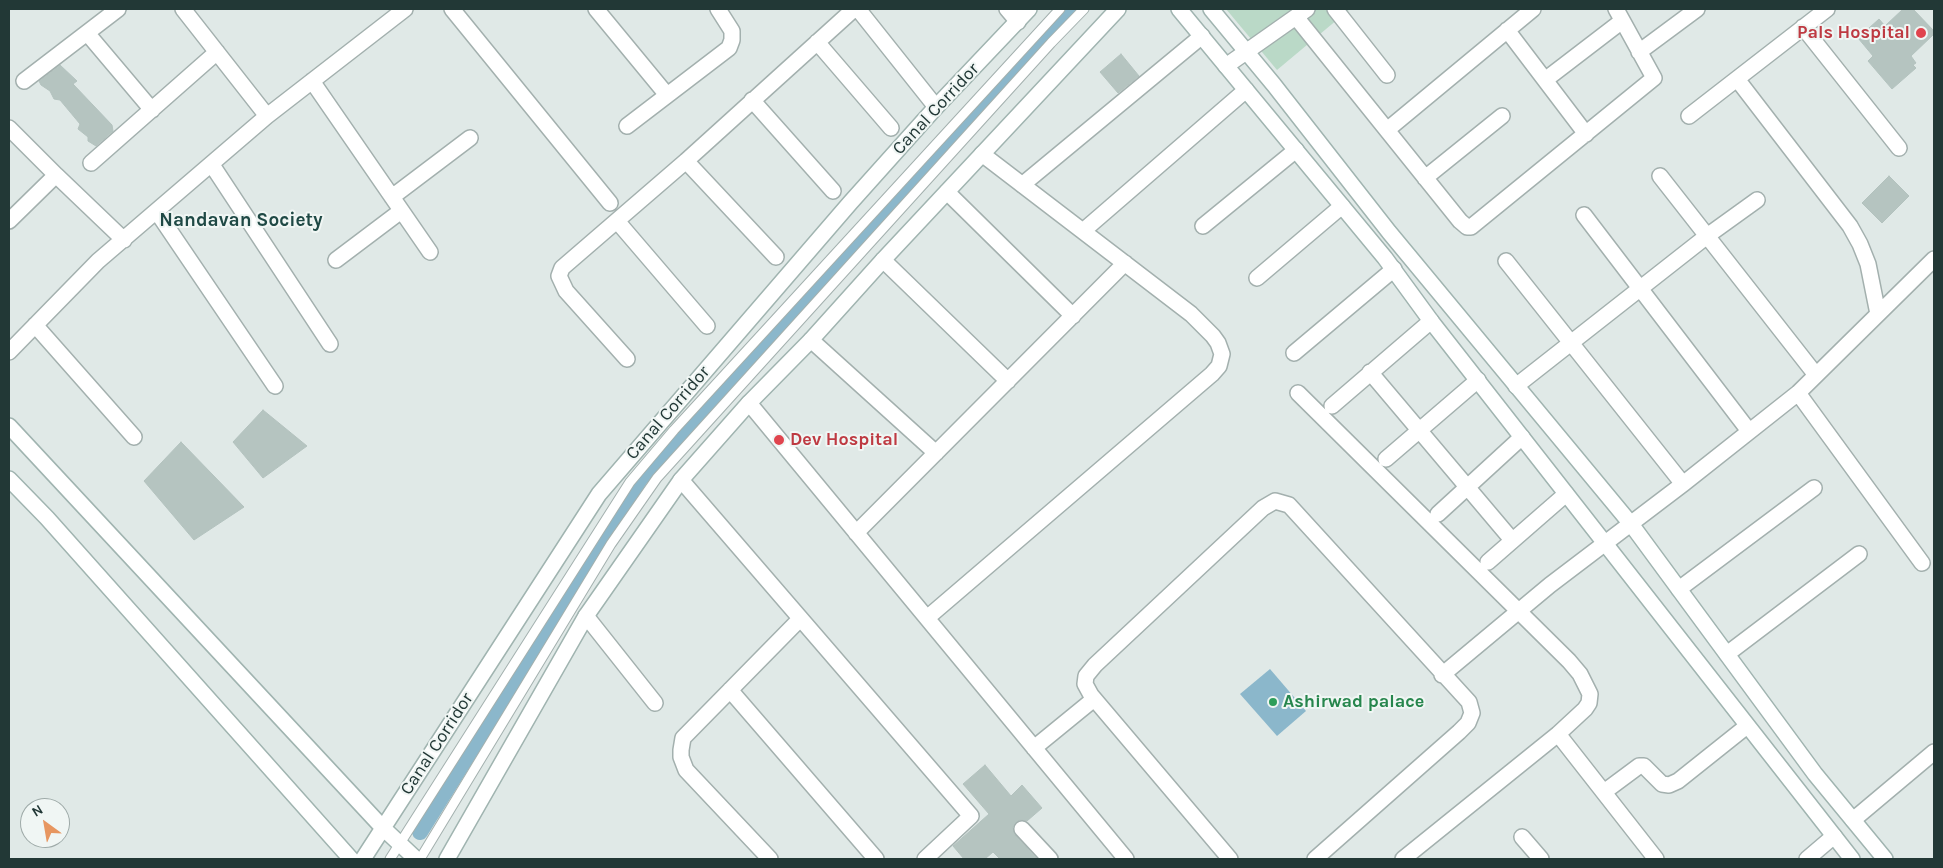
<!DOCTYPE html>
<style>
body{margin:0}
#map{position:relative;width:1943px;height:868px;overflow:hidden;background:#e0e9e7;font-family:Karla,sans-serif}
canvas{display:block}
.frame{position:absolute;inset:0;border:10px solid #223836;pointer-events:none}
.north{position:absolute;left:20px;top:798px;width:50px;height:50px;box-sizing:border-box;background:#f0f6f4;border:1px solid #9eaaa8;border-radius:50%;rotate:328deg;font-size:14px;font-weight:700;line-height:20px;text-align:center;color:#223836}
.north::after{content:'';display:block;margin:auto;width:18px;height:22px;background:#e79660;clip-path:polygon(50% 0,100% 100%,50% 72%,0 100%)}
</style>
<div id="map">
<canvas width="1943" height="868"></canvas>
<div class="frame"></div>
<div class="north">N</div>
</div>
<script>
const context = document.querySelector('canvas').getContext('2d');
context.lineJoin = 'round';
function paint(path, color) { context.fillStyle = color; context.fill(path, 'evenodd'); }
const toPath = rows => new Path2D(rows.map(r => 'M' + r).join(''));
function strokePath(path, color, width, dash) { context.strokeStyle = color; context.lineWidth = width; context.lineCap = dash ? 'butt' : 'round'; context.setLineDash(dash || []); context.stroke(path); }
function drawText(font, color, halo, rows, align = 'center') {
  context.font = font + ' Karla,sans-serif'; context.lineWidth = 4; context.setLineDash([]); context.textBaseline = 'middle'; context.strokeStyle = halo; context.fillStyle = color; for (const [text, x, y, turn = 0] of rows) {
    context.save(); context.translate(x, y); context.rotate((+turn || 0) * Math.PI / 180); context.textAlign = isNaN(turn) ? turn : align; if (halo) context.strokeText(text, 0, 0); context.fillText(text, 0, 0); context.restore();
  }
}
paint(toPath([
 [1226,9,1350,9,1277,70]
]), '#bad9c7');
paint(toPath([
 [1270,669,1306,711,1277,736,1240,694]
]), '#8bb7cb');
strokePath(toPath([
 [420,832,640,479,1075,9]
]), '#8bb7cb', 16);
const building = toPath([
 [1903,9,1913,9,1934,31,1934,34,1911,56,1916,63,1913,65,1916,68,1892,89,1868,61,1873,56,1858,38,1879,19,1885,26,1903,9],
 [1121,54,1139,76,1118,93,1100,72,1121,54],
 [60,65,77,81,73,84,112,125,113,131,96,146,88,141,88,137,78,129,80,124,60,100,54,99,50,91,41,85,39,81,60,65],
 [1889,176,1909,196,1882,223,1862,203,1889,176],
 [263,410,307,446,263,478,233,442,263,410],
 [181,442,244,507,194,540,144,481,181,442],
 [985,765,1011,796,1022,785,1042,808,1027,821,1019,820,1013,827,1015,835,1037,859,1000,859,993,852,985,859,964,859,953,846,989,814,963,784,985,765]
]);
paint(building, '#b5c4c0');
strokePath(building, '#b3c2be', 1);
const lane = toPath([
 [390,859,630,482,674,430,1060,9],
 [420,859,611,544,657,478,1051,43,1084,9]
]);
const street = toPath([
 [183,9,267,116],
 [452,9,610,203],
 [596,9,667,95],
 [858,9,936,107],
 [1007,9,1018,22],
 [1335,9,1387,75],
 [1296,17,1460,221,1467,227,1471,227,1654,78,1616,9],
 [1803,27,1899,148],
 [1507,30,1586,134],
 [87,33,152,110],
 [817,42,891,128],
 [1639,52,1697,9],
 [1226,66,1307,9],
 [1737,79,1850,226,1860,244,1868,264,1878,314],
 [1545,80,1622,21],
 [24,81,118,9],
 [312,81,430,252],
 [752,100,833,191],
 [1689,116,1827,9],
 [627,126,729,48,732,40,732,31,718,9],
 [9,128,56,175,9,221],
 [1387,130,1533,9],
 [686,161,776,257],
 [91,163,217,52],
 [212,165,330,344],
 [56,175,124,240],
 [1660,176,1816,375],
 [1425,178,1502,116],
 [1022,185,1202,36],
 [947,192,1073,316],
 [392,197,470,138],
 [157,212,275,386],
 [1584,215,1749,431],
 [617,221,707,326],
 [1203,226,1296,150],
 [1083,231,1246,90],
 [336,260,401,211],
 [883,260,1008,381],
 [1506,261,1683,484],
 [1257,278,1342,206],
 [35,325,134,437],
 [811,340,936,453],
 [9,352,98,261,267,116,405,9],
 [1294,353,1394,269],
 [627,359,566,291,559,276,562,268,686,161,854,9],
 [1370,372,1512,540],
 [1516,386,1707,236,1757,200],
 [1298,393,1569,661,1580,674,1590,694,1589,703,1585,709,1558,734,1403,859],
 [1798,393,1922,563],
 [749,403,1126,859],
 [1332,406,1431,321],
 [1386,459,1478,380],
 [681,480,971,816,925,859],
 [1438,514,1522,437],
 [856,533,1125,263],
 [1488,562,1566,494],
 [1679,589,1814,488],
 [586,616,655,703],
 [927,618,1212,374,1219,366,1222,354,1218,343,1213,336,1191,314,982,154],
 [1727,654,1859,554],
 [1442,675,1550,585,1683,484,1798,393,1934,259],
 [730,690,876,859],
 [1558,734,1656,859],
 [1034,748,1094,699],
 [1604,792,1639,766,1644,766,1662,784,1669,785,1678,781,1747,726],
 [1853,820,1934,752],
 [1022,829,1050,859],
 [1522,837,1541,859],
 [770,859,686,770,681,757,681,750,683,738,800,619],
 [1230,859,1091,695,1085,684,1086,676,1095,665,1263,508,1275,501,1289,505,1469,702,1472,713,1468,723,1459,732,1315,859],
 [1807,859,1834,836]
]);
const secondary = toPath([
 [1179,9,1385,258,1431,321,1852,859],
 [1211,9,1274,85,1389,232,1631,524,1815,774,1885,859],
 [9,426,383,828,416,859],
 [9,479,47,518,351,859],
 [363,859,599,494,850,203,936,107,1029,9],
 [447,859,586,616,681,480,749,403,811,340,883,260,1118,9]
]);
strokePath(lane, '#a3b0ae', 11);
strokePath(street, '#a3b0ae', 18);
strokePath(secondary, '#a0b4b0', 18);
strokePath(lane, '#fff', 9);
strokePath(street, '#fff', 15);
strokePath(secondary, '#fff', 15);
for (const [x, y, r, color] of [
 [1921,33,6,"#e0444e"],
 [779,440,6,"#e0444e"],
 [1273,702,5,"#2e9e5b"]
]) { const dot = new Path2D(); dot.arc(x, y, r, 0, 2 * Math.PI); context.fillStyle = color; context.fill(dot); strokePath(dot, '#f0f6f4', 2); }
drawText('bold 18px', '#be3a42', '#f0f6f4', [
 ["Pals Hospital",1910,33],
 ["Dev Hospital",790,440,"left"]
], 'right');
drawText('18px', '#223836', '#f0f6f4', [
 ["Canal Corridor",936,109,-47],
 ["Canal Corridor",668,413,-49],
 ["Canal Corridor",437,744,-57]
]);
drawText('bold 18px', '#27864d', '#f0f6f4', [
 ["Ashirwad palace",1283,702]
], 'left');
drawText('bold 19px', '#1f4945', '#f0f6f4', [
 ["Nandavan Society",241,221]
]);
</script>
